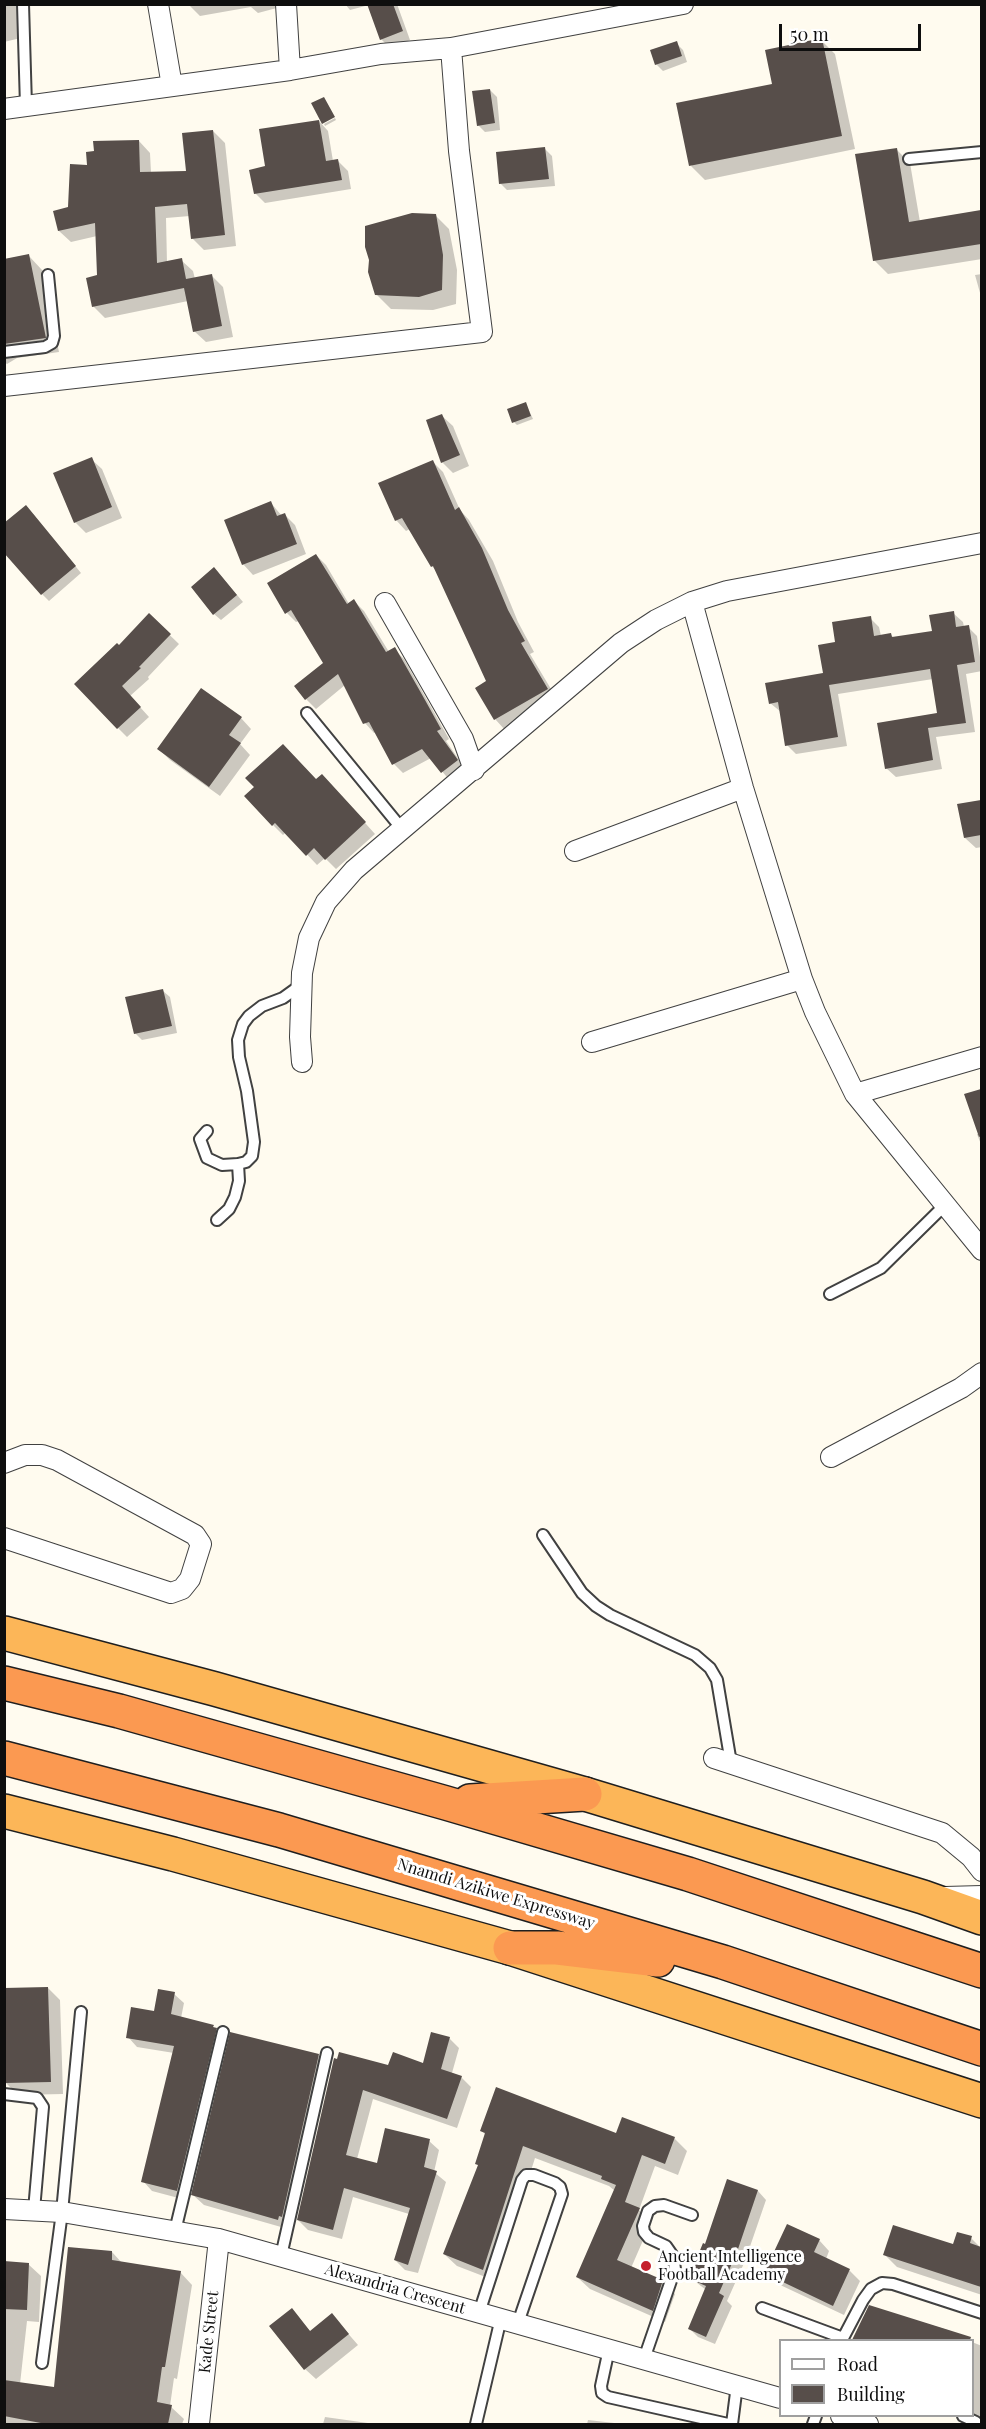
<!DOCTYPE html>
<style>
body{margin:0}
#map{position:relative;width:986px;height:2429px;overflow:hidden;background:#fffbef;font-family:"Playfair Display",serif}
canvas{display:block}
.frame{position:absolute;inset:0;border:6px solid #0e0e0e;pointer-events:none}
.legend{position:absolute;left:779px;top:2339px;width:195px;height:78px;box-sizing:border-box;background:#fff;border:2px solid #9f9f9f;margin:0;padding:8px 10px;list-style:none;font-size:18px;color:#0e0e0e}
.legend li{display:flex;align-items:center;gap:12px;height:30px}
.legend b{width:30px;border:2px solid #9f9f9f}
.scale{position:absolute;left:779px;top:24px;width:142px;height:27px;box-sizing:border-box;border:3px solid #0e0e0e;border-top:0;padding-left:8px;font-size:18px;line-height:21px;white-space:nowrap;color:#0e0e0e;-webkit-text-stroke:4px #fff;paint-order:stroke}
</style>
<div id="map">
<canvas width="986" height="2429"></canvas>
<div class="frame"></div>
<ul class="legend">
<li><b style="height:8px;background:#fff"></b>Road</li>
<li><b style="height:16px;background:#574e4a"></b>Building</li>
</ul>
<div class="scale">50 m</div>
</div>
<script>
const context = document.querySelector('canvas').getContext('2d');
context.lineJoin = 'round';
function paint(path, color) { context.fillStyle = color; context.fill(path, 'evenodd'); }
const toPath = rows => new Path2D(rows.map(r => 'M' + r).join(''));
function strokePath(path, color, width, dash) { context.strokeStyle = color; context.lineWidth = width; context.lineCap = dash ? 'butt' : 'round'; context.setLineDash(dash || []); context.stroke(path); }
function drawText(font, color, halo, rows, align = 'center') {
  context.font = font + ' "Playfair Display",serif'; context.lineWidth = 6; context.setLineDash([]); context.textBaseline = 'middle'; context.strokeStyle = halo; context.fillStyle = color; for (const [text, x, y, turn = 0] of rows) {
    context.save(); context.translate(x, y); context.rotate((+turn || 0) * Math.PI / 180); context.textAlign = isNaN(turn) ? turn : align; if (halo) context.strokeText(text, 0, 0); context.fillText(text, 0, 0); context.restore();
  }
}
paint(toPath([
 [4,4,17,4,25,37,4,42],
 [188,4,288,4,288,5,258,13,251,7,200,16],
 [345,4,397,4,410,40,390,48,381,39,369,5,350,10],
 [821,40,835,54,855,149,705,180,691,166],
 [676,43,683,50,687,62,663,71,656,64],
 [490,90,497,97,500,130,485,132,478,125],
 [335,118,336,120,325,126,324,124],
 [319,121,328,131,333,161,338,161,348,171,351,189,265,203,255,193,267,168],
 [213,131,225,143,236,246,204,250,192,238,190,216,166,218,167,263,181,260,193,271,195,279,212,276,223,287,233,337,206,342,194,331,188,301,105,318,93,306,98,277,97,236,71,242,59,231,88,167,139,141,150,153,151,173,188,173],
 [545,149,552,156,555,186,507,190,500,183],
 [896,149,910,163,920,222,982,212,982,259,888,274,874,260],
 [435,215,449,229,457,270,456,304,433,310,391,309,377,295,370,260],
 [29,256,42,270,59,352,17,358,7,364,4,362,4,260],
 [982,274,982,300,975,275],
 [526,404,533,419,517,425,514,422],
 [442,416,453,426,469,466,453,473,442,462],
 [91,459,102,469,122,518,86,533,75,522,55,473],
 [433,462,443,472,460,510,469,520,493,561,518,622,534,652,530,654,557,699,505,730,495,719,488,682,438,573,432,566,410,529,406,531,396,520],
 [271,503,282,516,284,514,295,525,306,554,253,575,243,564],
 [33,514,81,573,49,601,42,594],
 [316,555,326,565,349,604,354,601,364,611,389,652,394,649,404,659,449,739,446,741,466,770,451,782,431,758,403,773,394,764,376,732,374,733,365,723,345,685,316,709,306,699,325,663,299,621,296,622,287,613],
 [221,576,243,602,221,620,214,614],
 [953,613,963,622,964,627,968,627,977,636,982,671,966,674,975,732,936,737,942,769,896,777,886,768,939,714,933,679,838,694,847,746,796,754,787,745,781,712,770,703,824,674,837,643,870,618,879,627,881,636,891,635,894,638,934,632],
 [150,616,179,644,148,677,149,679,130,696,149,717,127,737,118,728,119,648],
 [241,718,251,729,240,744,250,755,220,796,170,760,159,749],
 [316,781,332,786,375,834,336,869,325,858,317,865,286,832,283,835,273,825],
 [982,801,982,847,976,848,965,838,959,805],
 [163,991,170,997,177,1033,142,1040,135,1033],
 [982,1090,982,1147,977,1134,979,1134,966,1095],
 [48,1988,60,2000,63,2094,18,2095,6,2083,4,1989],
 [174,1994,184,2003,181,2018,213,2027,226,2039,186,2200,152,2191,143,2181,174,2053,137,2047,128,2037],
 [449,2038,459,2048,452,2073,461,2077,471,2087,457,2128,373,2099,357,2159,378,2164,429,2141,439,2150,434,2172,446,2182,418,2273,405,2270,395,2260,409,2214,353,2197,342,2239,308,2230,298,2220,335,2060,389,2067,424,2064],
 [318,2055,329,2066,288,2229,204,2205,193,2195],
 [481,2130,674,2138,687,2151,678,2175,655,2166,639,2210,651,2222,631,2268,662,2281,675,2294,665,2322,590,2289,577,2277,615,2191,609,2186,535,2158,496,2281,457,2266,444,2254,479,2166,486,2135],
 [728,2181,758,2191,766,2200,745,2261,727,2301,732,2306,715,2344,698,2337,689,2328,706,2290,691,2278,705,2246],
 [971,2238,981,2248,982,2295,897,2267,885,2255,954,2246],
 [819,2240,829,2251,826,2259,850,2271,860,2281,844,2315,776,2283,766,2273],
 [112,2252,122,2263,180,2272,192,2285,177,2379,174,2378,170,2406,184,2419,182,2424,4,2424,4,2263,28,2264,41,2276,39,2322,27,2321,20,2384,55,2389],
 [870,2307,948,2330,970,2340,854,2340],
 [291,2310,311,2332,332,2315,358,2345,316,2379,305,2369],
 [972,2342,982,2346,982,2419,972,2415],
 [325,2417,375,2424,323,2424],
 [588,2420,623,2424,587,2424]
]), '#0003');
paint(toPath([
 [367,4,393,4,403,31,380,40],
 [822,38,842,136,689,166,676,103,772,84,765,50],
 [677,41,682,56,655,65,650,50],
 [490,89,495,123,477,126,472,91],
 [324,97,335,117,322,124,311,103],
 [319,120,326,161,338,159,342,180,254,194,249,170,265,166,259,129],
 [213,130,225,235,191,239,187,204,155,207,157,263,182,258,186,279,212,274,222,326,193,332,184,288,92,307,86,278,97,275,95,223,58,231,53,211,68,207,70,164,87,165,86,152,94,151,93,141,139,140,140,172,186,171,182,133],
 [545,147,549,179,499,184,496,152],
 [897,148,909,222,981,210,981,244,873,261,855,154],
 [412,213,436,214,443,255,442,290,419,297,375,295,368,272,369,260,365,247,365,226],
 [29,254,46,338,4,344,4,259],
 [526,402,531,416,512,423,507,409],
 [442,414,460,455,441,463,426,420],
 [92,457,112,507,74,523,53,473],
 [433,460,455,510,459,507,482,548,508,610,525,641,521,643,548,689,494,720,475,688,486,681,433,566,431,567,402,518,395,521,378,483],
 [271,501,277,516,285,513,297,544,242,565,224,520],
 [26,505,76,566,41,595,4,553,4,523],
 [316,554,347,604,354,599,386,652,395,647,425,700,441,729,437,731,458,760,441,773,422,749,392,765,369,722,363,724,338,674,305,700,294,686,323,663,291,610,285,614,267,583],
 [214,567,237,595,213,615,191,587],
 [954,611,956,627,969,625,975,662,957,665,966,723,928,728,933,760,885,769,877,723,937,713,930,669,829,685,838,737,785,746,778,702,769,704,765,683,823,673,818,645,835,642,832,622,871,616,874,636,891,633,892,637,932,631,929,615],
 [149,613,171,634,139,667,141,668,122,686,141,707,117,729,74,684,117,643,119,645],
 [201,688,242,717,229,735,241,743,209,787,157,749],
 [283,744,316,779,322,774,366,822,325,860,314,848,306,856,275,823,272,826,244,796,254,787,245,778],
 [981,800,981,835,964,838,957,804],
 [163,989,172,1026,134,1034,125,997],
 [981,1089,981,1136,979,1137,964,1094],
 [48,1987,51,2082,5,2083,4,1988],
 [158,1989,175,1992,171,2014,214,2025,213,2027,217,2028,177,2191,141,2182,174,2046,126,2038,131,2007,154,2011],
 [230,2032,319,2054,282,2217,279,2216,278,2220,191,2195],
 [431,2032,450,2037,441,2069,462,2076,447,2119,363,2090,346,2155,377,2163,385,2128,430,2139,424,2167,437,2171,408,2265,394,2260,410,2208,344,2188,333,2230,297,2220,334,2058,337,2059,339,2052,388,2065,393,2052,423,2063],
 [496,2087,616,2133,622,2117,675,2137,665,2164,642,2155,625,2202,640,2208,617,2260,663,2280,653,2311,576,2277,616,2185,601,2179,602,2176,523,2146,483,2270,443,2254,478,2165,475,2164,485,2133,480,2131],
 [727,2179,758,2190,737,2252,719,2293,724,2296,706,2337,688,2329,706,2286,690,2279,696,2260,703,2243,705,2244],
 [787,2224,820,2239,814,2252,850,2269,833,2306,764,2273],
 [893,2225,953,2244,957,2232,972,2236,970,2243,981,2247,981,2287,883,2255],
 [68,2247,112,2251,112,2260,181,2271,165,2367,162,2367,157,2402,172,2405,168,2424,46,2424,4,2416,4,2380,54,2387],
 [4,2261,29,2263,27,2310,4,2309],
 [869,2305,971,2337,970,2340,852,2340],
 [292,2308,310,2331,332,2313,349,2334,304,2370,269,2326]
]), '#574e4a');
const service = toPath([
 [23,4,26,106],
 [909,159,982,152],
 [4,352,45,347,52,343,54,336,48,275],
 [307,713,402,829],
 [207,1131,200,1139,207,1158,222,1165,238,1164,246,1162,252,1156,254,1142,247,1091,239,1057,238,1040,243,1024,249,1016,262,1006,283,998,301,985],
 [217,1220,229,1209,235,1197,239,1181,238,1164],
 [830,1294,881,1268,945,1205],
 [543,1535,582,1593,596,1606,610,1615,695,1655,710,1668,717,1680,731,1763],
 [4,2094,37,2098,43,2107,34,2210],
 [175,2231,223,2032],
 [281,2256,327,2053],
 [762,2308,843,2338],
 [479,2313,522,2180,526,2175,534,2175,555,2183,560,2187,562,2194,518,2323],
 [842,2340,863,2300,871,2289,882,2283,893,2284,982,2313],
 [609,2349,601,2386,602,2393,608,2397,728,2424],
 [644,2359,675,2269,673,2256,666,2246,649,2238,644,2232,643,2226,648,2211,655,2206,664,2205,692,2215],
 [42,2363,62,2212,81,2012],
 [963,2416,976,2422],
 [476,2424,501,2318],
 [732,2424,737,2385],
 [813,2424,816,2416]
]);
const minor = toPath([
 [158,4,172,86],
 [451,48,683,4],
 [4,109,290,70,286,4],
 [4,386,482,332,459,151,451,48,381,54,290,70],
 [692,602,743,788,802,979,815,1012,855,1094,982,1250],
 [385,603,463,739,474,770],
 [575,851,743,788],
 [592,1042,802,979],
 [302,1062,300,1037,302,973,309,938,326,902,354,870,621,643,656,620,692,602,727,591,982,543],
 [855,1094,982,1057],
 [831,1457,961,1388,982,1373],
 [4,1463,25,1455,42,1455,57,1460,195,1535,201,1544,190,1579,182,1589,171,1593,4,1538],
 [714,1758,942,1833,971,1857,982,1871],
 [945,1897,982,1896],
 [4,2209,62,2212,219,2239,780,2398],
 [841,2416,868,2424],
 [199,2424,219,2239]
]);
const trunk = toPath([
 [4,1633,215,1689,585,1794,923,1897,982,1918],
 [4,1811,173,1854,510,1948,982,2101]
]);
const motorway = toPath([
 [4,1683,119,1711,446,1803,688,1874,982,1971],
 [4,1758,279,1830,723,1962,982,2049],
 [470,1801,585,1794],
 [510,1948,557,1948,658,1960]
]);
strokePath(service, '#414141', 14);
strokePath(minor, '#414141', 22);
strokePath(trunk, '#1f1f1f', 36);
strokePath(motorway, '#1f1f1f', 36);
strokePath(service, '#fff', 10);
strokePath(minor, '#fff', 20);
strokePath(trunk, '#fcb658', 33);
strokePath(motorway, '#fb9951', 33);
for (const [x, y, r, color] of [
 [646,2266,6,"#c51f2c"]
]) { const dot = new Path2D(); dot.arc(x, y, r, 0, 2 * Math.PI); context.fillStyle = color; context.fill(dot); strokePath(dot, '#fff', 2); }
drawText('16px', '#0e0e0e', '#fff', [
 ["Nnamdi Azikiwe Expressway",496,1894,17],
 ["Alexandria Crescent",395,2289,16],
 ["Kade Street",209,2332,-84]
]);
drawText('16px', '#0e0e0e', '#fff', [
 ["Ancient Intelligence",658,2257],
 ["Football Academy",658,2275]
], 'left');
</script>
